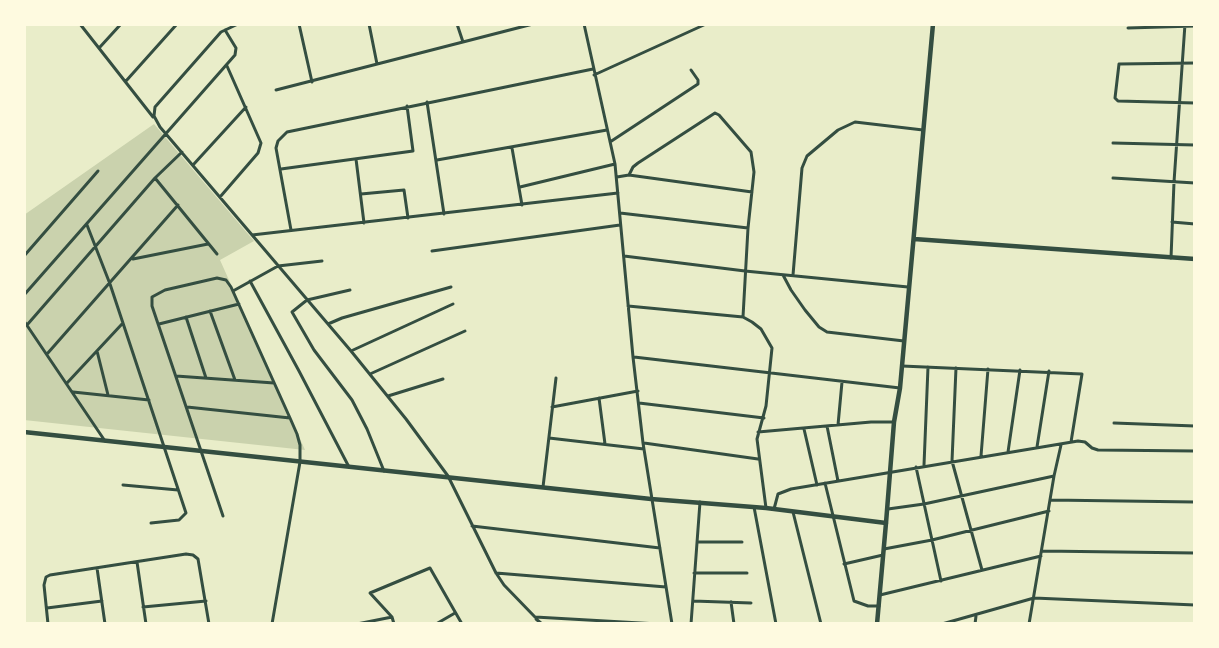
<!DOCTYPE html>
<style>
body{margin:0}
#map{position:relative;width:1219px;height:648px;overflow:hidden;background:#e9edc9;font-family:"Titillium Web",sans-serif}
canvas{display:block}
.frame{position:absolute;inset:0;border:26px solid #fefae0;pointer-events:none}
</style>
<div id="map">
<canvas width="1219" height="648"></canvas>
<div class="frame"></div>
</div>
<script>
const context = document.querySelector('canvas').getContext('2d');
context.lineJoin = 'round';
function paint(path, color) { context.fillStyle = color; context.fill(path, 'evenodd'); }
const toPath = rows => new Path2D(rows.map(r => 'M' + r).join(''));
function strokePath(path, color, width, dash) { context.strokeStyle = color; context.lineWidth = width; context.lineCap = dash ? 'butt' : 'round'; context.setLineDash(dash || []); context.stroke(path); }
paint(toPath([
 [154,124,254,241,220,260,305,450,24,420,24,215]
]), '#cad2ad');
strokePath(toPath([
 [80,24,153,117],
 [238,24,221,32,155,107,154,116,160,127,351,351,406,419,448,476,496,573,504,585,535,617,658,624],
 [299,24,312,82],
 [369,24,377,64],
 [457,24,463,42],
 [584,24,615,164,633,357,643,443,672,624],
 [1128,28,1195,26],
 [100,47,121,24],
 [1195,63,1119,64,1115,98,1118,101,1195,103],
 [594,75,706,24],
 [126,81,177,24],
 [276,90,533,24],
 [427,102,444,214],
 [610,142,698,84,698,80,691,70],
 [1113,143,1195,145],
 [512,148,522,205],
 [356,159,364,223],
 [437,160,607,130],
 [193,165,246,107],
 [281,169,413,151,407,106],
 [629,175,633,167,638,163,715,113,719,115,751,152,754,172,748,228,743,317,752,322,761,329,772,348,766,406,757,439,766,508],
 [617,177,629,175,752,192],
 [155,178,217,254],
 [1113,178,1195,183],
 [520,187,615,164],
 [361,194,404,190,408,218],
 [220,197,258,153,261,143,227,66],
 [620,213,748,228],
 [1172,222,1195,224],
 [87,225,110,284,186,513,179,520,151,523],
 [291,230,276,148,278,141,287,132,593,69],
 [252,235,618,193],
 [432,251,620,225],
 [24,256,98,171],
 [624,256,745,271,908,287],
 [1171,258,1174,182,1185,24],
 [133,259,208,244],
 [783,275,791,290,805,310,819,327,827,332,904,341],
 [793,275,802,168,807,156,838,130,855,122,923,130],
 [250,281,299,371,349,467],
 [350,290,307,300,292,312,314,350,352,400,367,429,384,471],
 [233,291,278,266,322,261],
 [24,295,235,55,236,48,225,30],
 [628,306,743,317],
 [210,311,235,380],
 [186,317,206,378],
 [24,321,105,441],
 [159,324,239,304],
 [328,324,342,318,451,287],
 [27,325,155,178,182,152],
 [97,351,108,395],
 [351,351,453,304],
 [47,354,178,205],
 [634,357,900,388],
 [902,366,1082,374,1071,442],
 [956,368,952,461,982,570],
 [370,374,465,331],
 [176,376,274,383],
 [67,383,122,324],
 [73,392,149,400],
 [388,396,443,379],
 [599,398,605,444],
 [639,403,764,418],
 [187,407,290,418,297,434,300,445,300,462,272,624],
 [552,407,638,391],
 [1114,423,1195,426],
 [838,425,842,382],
 [827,426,838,481],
 [804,429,817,485],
 [758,432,871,422,894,422],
 [549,438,644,449],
 [644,443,758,459],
 [1037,447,1049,371],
 [1008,452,1020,370],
 [981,456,988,369],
 [924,465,928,367],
 [916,467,941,581],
 [825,483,854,601,868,606,879,606],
 [123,485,178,490],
 [543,487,556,378],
 [1050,500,1195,502],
 [754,507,776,624],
 [774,509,778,494,791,489,1078,441,1085,442,1092,448,1098,450,1195,451],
 [888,509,924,504,1054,476],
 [793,512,821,624],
 [223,516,152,306,152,297,165,290,217,278,226,280,231,287,290,418],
 [472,526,660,548],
 [699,542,742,542],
 [884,549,932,540,1049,511],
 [1042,551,1195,553],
 [137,562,146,624],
 [844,564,883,555],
 [97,568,105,624],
 [496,573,666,587],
 [694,573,747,573],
 [880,595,1041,556],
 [693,601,751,603],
 [731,602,734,624],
 [143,607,206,601],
 [47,608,102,601],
 [536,619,542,624],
 [48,624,44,585,46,577,50,575,186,554,193,555,198,559,209,624],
 [357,624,392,617],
 [394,624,392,617,370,593,430,568,462,624],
 [436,624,455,613],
 [691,624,700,502],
 [942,624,1034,598,1195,605],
 [975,624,976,616],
 [1029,624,1054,476,1061,445]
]), '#344e41', 3);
strokePath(toPath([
 [914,239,1195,259],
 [886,523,894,422,900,388,933,24]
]), '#344e41', 4.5);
strokePath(toPath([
 [24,432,651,499,766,508,886,523,877,624]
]), '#344e41', 4.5);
</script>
